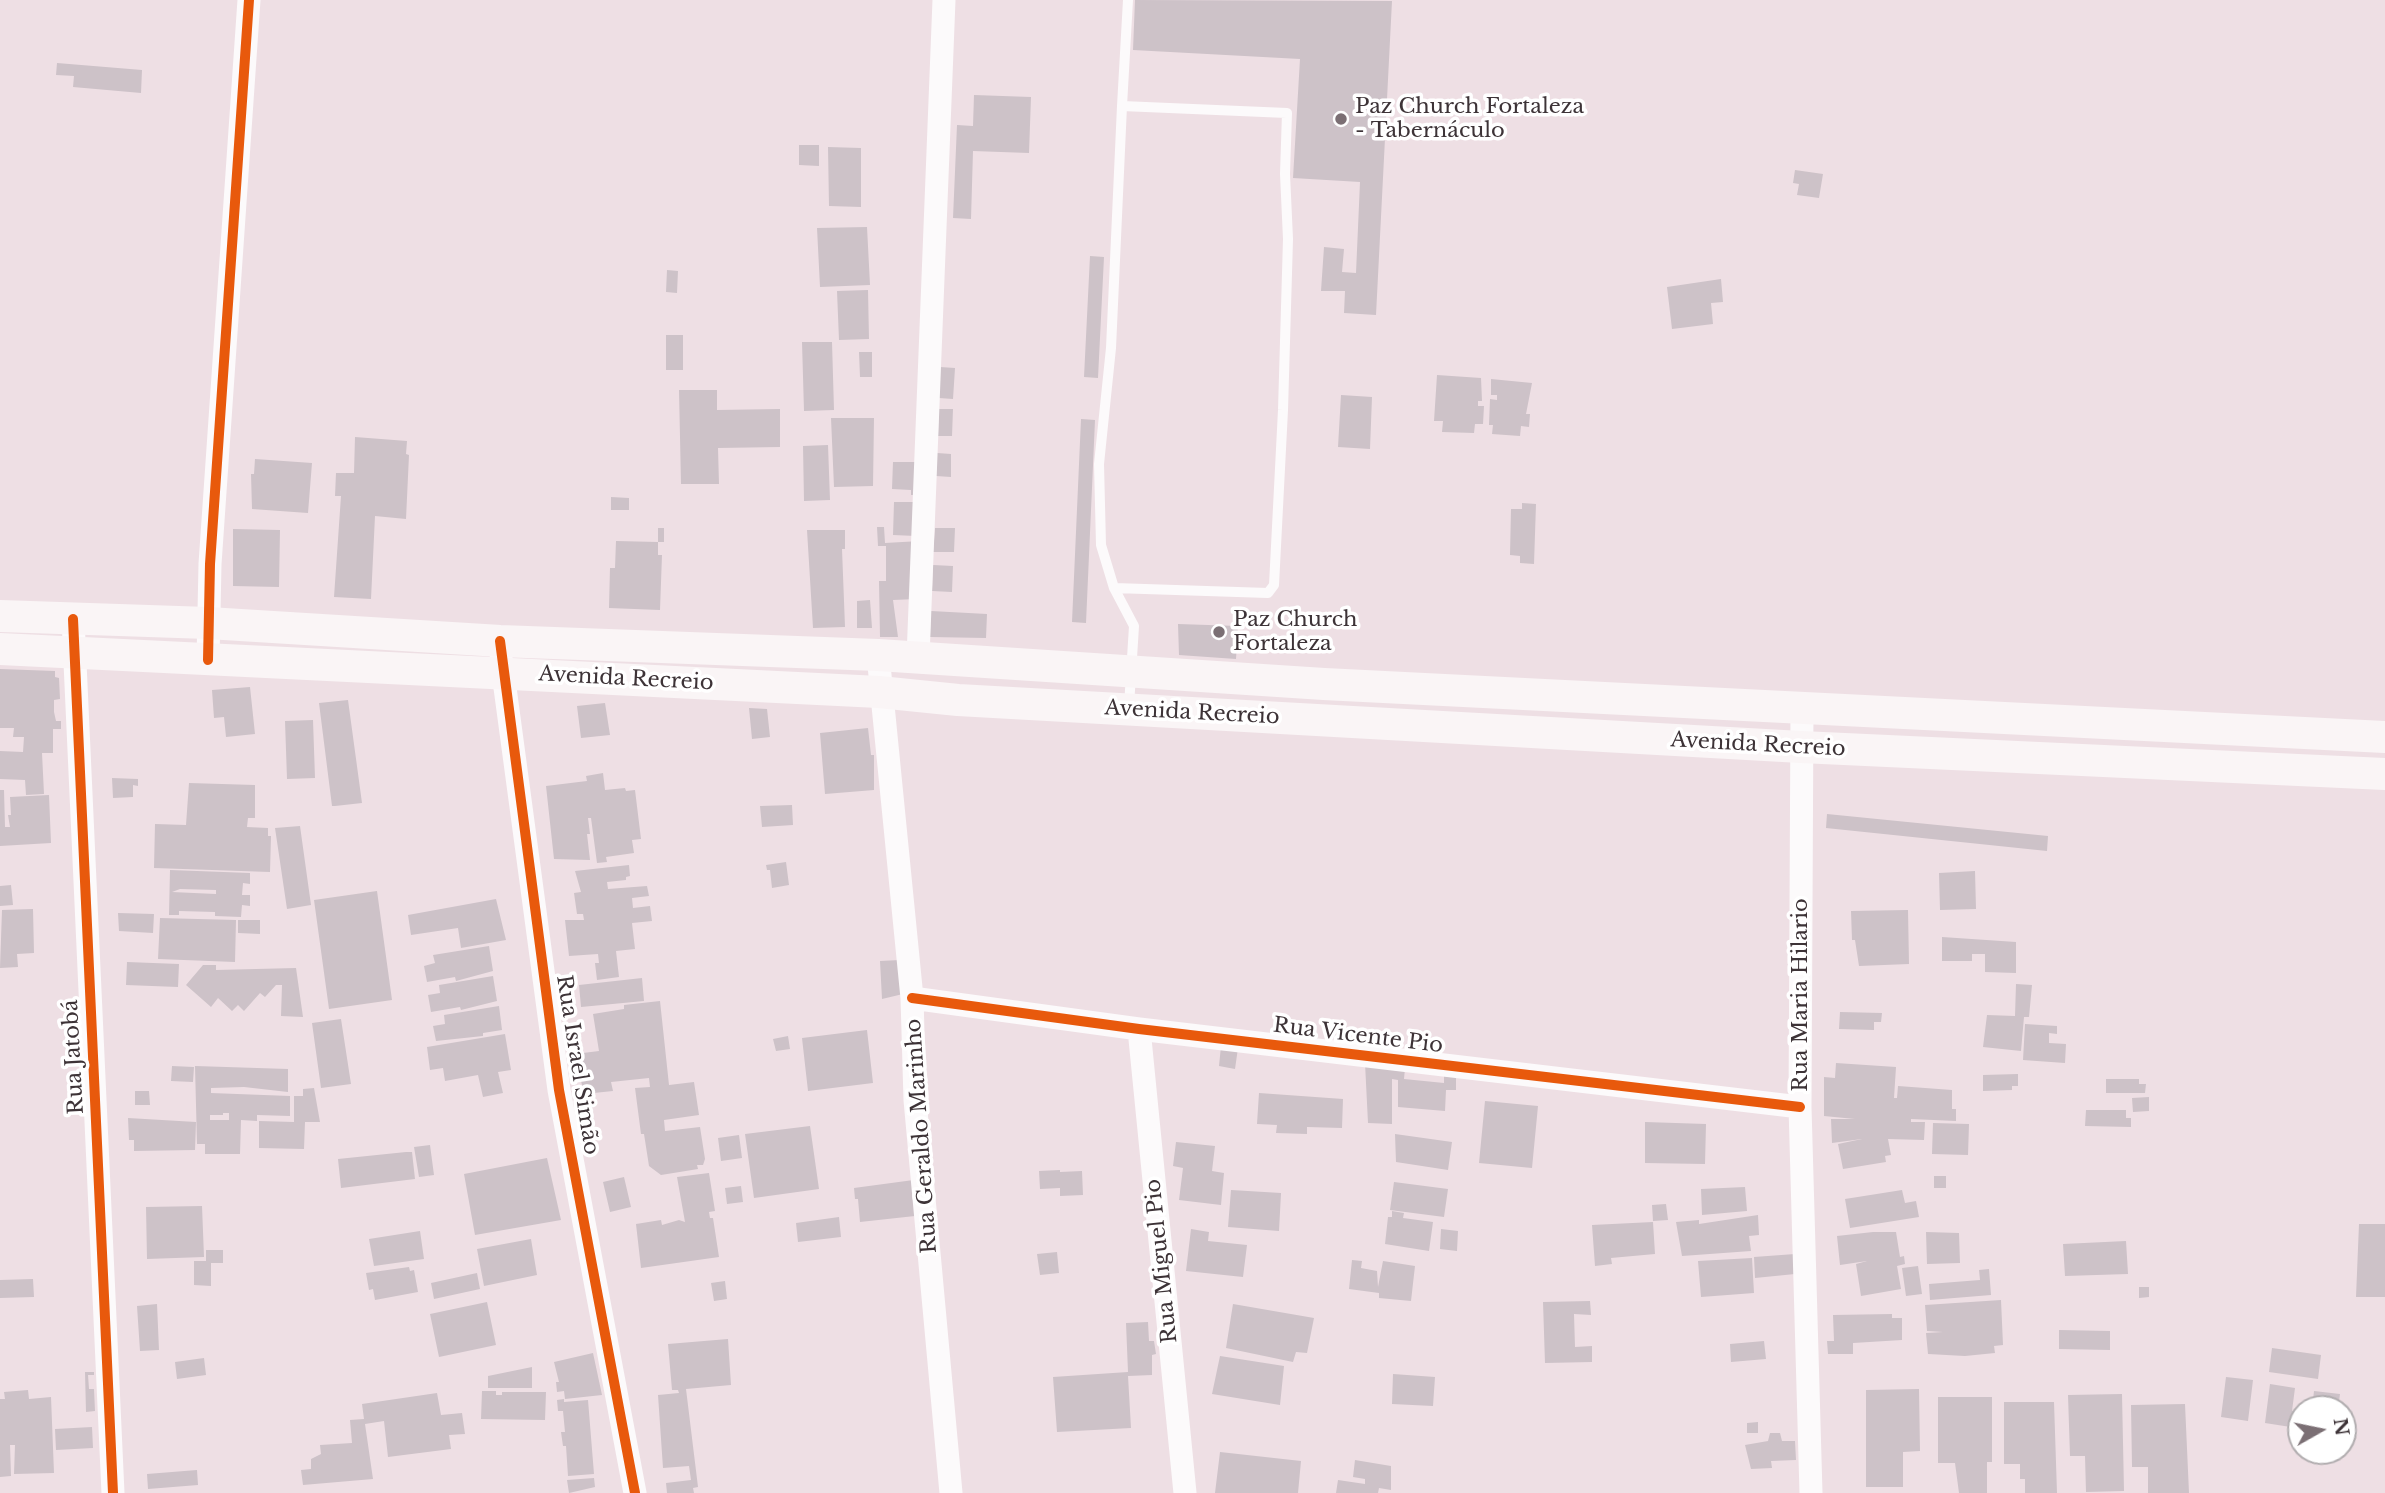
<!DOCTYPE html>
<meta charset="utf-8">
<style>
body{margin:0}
#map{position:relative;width:2385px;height:1493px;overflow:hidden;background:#eedfe4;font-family:"Libre Baskerville",serif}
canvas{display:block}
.north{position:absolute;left:2287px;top:1395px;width:70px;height:70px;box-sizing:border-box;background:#fff;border:2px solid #b1adaf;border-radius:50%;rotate:81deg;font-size:19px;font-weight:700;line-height:28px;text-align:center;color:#3d3337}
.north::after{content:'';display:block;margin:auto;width:24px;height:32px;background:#7b6f74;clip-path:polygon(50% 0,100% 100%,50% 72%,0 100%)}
</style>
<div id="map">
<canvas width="2385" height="1493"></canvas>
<div class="north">N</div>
</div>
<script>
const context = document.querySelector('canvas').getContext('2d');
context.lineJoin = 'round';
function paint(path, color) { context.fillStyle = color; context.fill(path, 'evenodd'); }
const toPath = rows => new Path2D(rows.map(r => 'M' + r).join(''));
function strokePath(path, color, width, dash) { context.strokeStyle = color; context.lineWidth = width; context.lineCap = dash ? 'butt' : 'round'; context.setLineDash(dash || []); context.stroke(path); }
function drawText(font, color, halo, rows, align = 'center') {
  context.font = font + ' "Libre Baskerville",serif'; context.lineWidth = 7; context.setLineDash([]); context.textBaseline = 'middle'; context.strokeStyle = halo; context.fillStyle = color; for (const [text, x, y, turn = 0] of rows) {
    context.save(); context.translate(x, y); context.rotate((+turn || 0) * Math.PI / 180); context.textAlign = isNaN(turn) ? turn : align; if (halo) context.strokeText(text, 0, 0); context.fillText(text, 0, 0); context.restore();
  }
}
paint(toPath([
 [1135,0,1392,1,1376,315,1344,313,1345,291,1321,291,1324,247,1344,249,1342,272,1356,273,1360,182,1293,178,1300,59,1133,50],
 [57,63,142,70,141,93,73,87,74,76,56,75],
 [974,95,1031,97,1029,153,973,151,971,219,953,218,957,125,973,126],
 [799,145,819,145,819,166,799,165],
 [828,147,861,148,861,207,829,206],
 [1795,170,1823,174,1819,198,1797,195,1799,184,1793,183],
 [867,227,870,285,820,287,817,228],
 [1090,256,1104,257,1098,378,1084,377],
 [667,270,678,271,677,293,666,292],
 [1721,279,1723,302,1711,303,1713,324,1672,329,1667,287],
 [868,290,869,339,839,340,837,291],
 [666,335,683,335,683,370,666,370],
 [802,342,832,342,834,410,804,411],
 [859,352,872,352,872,377,860,377],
 [940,367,955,368,953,399,939,398],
 [1437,375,1481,378,1482,401,1478,401,1478,406,1484,406,1483,424,1475,424,1474,433,1442,432,1443,421,1434,421],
 [1491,379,1532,383,1526,414,1530,414,1529,427,1521,426,1520,436,1492,434,1493,425,1489,425,1490,399,1497,400,1497,395,1491,395],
 [679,390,717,390,717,410,780,409,780,447,718,448,719,484,681,484],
 [1341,395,1372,397,1370,449,1338,447],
 [939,409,953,409,952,436,938,436],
 [831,418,874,418,873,486,834,487],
 [1081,419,1095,420,1086,623,1072,622],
 [355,437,407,441,406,454,409,455,406,519,375,516,371,599,334,597,341,496,335,496,336,473,354,473],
 [828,445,830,500,804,501,803,446],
 [937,453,951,454,951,477,936,476],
 [255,459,312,463,308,513,252,509,251,474,254,474],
 [893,462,916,462,915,495,911,495,911,490,892,489],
 [611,497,629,498,629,510,611,510],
 [894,502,918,502,916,536,893,535],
 [1522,503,1536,504,1534,564,1520,563,1520,556,1510,555,1511,509,1522,509],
 [877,527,884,527,885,543,920,541,917,599,893,600,898,637,880,637,879,581,886,581,886,546,878,546],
 [658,528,664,528,664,542,658,542],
 [935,528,955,528,954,552,933,552],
 [233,529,280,530,279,587,233,586],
 [807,530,845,530,845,549,842,549,845,627,813,628],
 [616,541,658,542,658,555,662,555,660,610,609,608,610,568,615,568],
 [933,565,953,566,952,592,932,591],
 [870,600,872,628,857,628,857,601],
 [931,611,987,614,986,638,930,637],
 [1178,624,1238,626,1236,659,1179,655],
 [0,669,55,671,55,677,59,678,60,699,54,700,54,712,56,721,61,721,61,729,53,729,53,753,42,753,44,794,26,795,25,780,0,779,0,751,23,752,24,737,13,737,14,728,0,728],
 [250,687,255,734,226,737,224,717,214,718,212,690],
 [348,700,362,803,335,806,332,806,319,703],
 [605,703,610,735,581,738,577,706],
 [749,708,767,709,770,737,752,739],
 [313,720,315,778,287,779,285,721],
 [868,728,871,755,874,755,874,790,825,794,820,733],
 [603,773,605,790,625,788,626,791,635,790,641,839,632,840,634,853,606,857,607,862,597,863,591,818,588,818,590,834,587,834,590,860,554,859,546,786,587,781,586,776],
 [112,778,138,779,138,786,133,785,133,797,113,798],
 [189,783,255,785,255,818,248,818,247,827,268,828,268,836,271,836,270,872,154,868,155,824,186,825],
 [0,790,4,790,5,827,10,827,8,815,11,815,10,797,49,795,51,843,0,846],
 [792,805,793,825,762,827,760,806],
 [1827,814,2048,836,2047,851,1826,828],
 [300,826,311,905,287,909,275,828],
 [786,862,789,885,772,888,770,870,767,870,766,865],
 [629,865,630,876,626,877,626,880,607,882,608,889,647,886,649,896,632,898,633,908,650,906,652,921,632,923,635,949,616,951,619,977,597,980,595,963,599,963,598,954,569,956,565,920,584,920,583,914,577,914,574,893,581,892,575,871],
 [170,870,250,873,250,884,243,883,242,895,250,895,250,906,242,905,241,917,215,916,215,912,179,911,179,915,169,915],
 [180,889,216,890,216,894,172,892],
 [1975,871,1976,909,1940,910,1939,873],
 [11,885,13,905,0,906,0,886],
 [377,891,392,1000,329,1009,314,900],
 [496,899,506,940,461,948,458,928,411,935,408,915],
 [33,909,34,953,17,954,18,967,0,968,2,910],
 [1908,910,1909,964,1859,966,1855,940,1852,940,1851,911],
 [118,913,154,914,153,933,119,931],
 [160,918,236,920,235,962,158,959],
 [238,920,260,920,260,934,238,933],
 [1942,937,2016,942,2016,973,1985,972,1985,954,1972,954,1972,961,1942,961],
 [489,946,493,971,456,981,455,977,427,982,424,966,435,963,433,955],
 [900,960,903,994,882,999,880,961],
 [127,962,179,964,178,987,126,985],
 [203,965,216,965,216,970,296,968,303,1017,281,1016,282,985,276,985,265,997,260,993,244,1011,238,1005,232,1011,218,998,211,1007,186,985],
 [493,976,497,1001,461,1010,460,1007,431,1012,428,995,440,993,439,985],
 [642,978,644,1001,581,1007,579,985],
 [2016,984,2032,985,2029,1017,2024,1017,2021,1051,1983,1047,1987,1015,2015,1016],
 [660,1001,669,1085,694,1082,699,1115,664,1120,665,1131,700,1127,705,1159,703,1165,697,1165,698,1169,661,1175,649,1166,644,1134,641,1134,635,1088,650,1087,649,1078,611,1082,613,1091,584,1094,575,1054,599,1051,593,1014,624,1009,624,1005],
 [499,1006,502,1030,483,1033,483,1036,436,1041,433,1026,445,1024,444,1015],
 [1840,1012,1882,1013,1881,1022,1874,1022,1874,1030,1839,1029],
 [341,1019,351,1084,321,1088,312,1023],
 [2025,1024,2057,1026,2057,1034,2049,1033,2049,1043,2066,1044,2065,1063,2023,1060],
 [867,1030,873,1083,808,1091,802,1038],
 [505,1034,511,1070,498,1072,503,1093,483,1097,478,1075,445,1081,443,1068,430,1070,427,1047],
 [788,1036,790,1049,776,1051,773,1039],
 [1221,1046,1238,1048,1235,1069,1219,1066],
 [1365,1063,1405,1068,1404,1079,1444,1083,1444,1076,1456,1077,1456,1090,1446,1090,1445,1111,1398,1107,1398,1080,1392,1079,1392,1124,1368,1123],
 [1836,1063,1896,1067,1894,1098,1897,1098,1898,1086,1952,1090,1952,1109,1956,1109,1956,1121,1911,1119,1911,1122,1925,1122,1924,1140,1888,1139,1891,1155,1885,1156,1886,1162,1843,1169,1838,1144,1862,1139,1832,1143,1831,1119,1855,1119,1824,1116,1824,1077,1835,1078],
 [172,1066,194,1067,193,1082,171,1081],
 [195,1066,288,1069,288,1092,244,1087,211,1088,211,1093,290,1096,290,1116,257,1115,257,1121,241,1120,240,1154,205,1154,205,1144,197,1144],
 [223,1113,229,1113,229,1120,210,1120,210,1115,223,1115],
 [2018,1074,2018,1086,2012,1086,2012,1090,1983,1091,1983,1075],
 [2106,1079,2139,1079,2139,1084,2146,1084,2145,1093,2106,1093],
 [314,1088,320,1122,305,1122,304,1149,259,1148,259,1121,294,1122,294,1096,303,1096,303,1089],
 [135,1091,149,1091,150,1105,135,1105],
 [1259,1093,1343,1099,1342,1128,1307,1127,1307,1134,1276,1133,1277,1125,1257,1124],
 [2149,1097,2149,1111,2133,1112,2132,1098],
 [1485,1101,1538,1106,1532,1168,1479,1163],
 [2086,1110,2126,1110,2126,1118,2131,1118,2131,1127,2085,1126],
 [128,1118,196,1122,195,1150,134,1151,134,1140,129,1140],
 [1645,1122,1706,1124,1705,1164,1645,1163],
 [1933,1123,1969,1124,1968,1155,1932,1154],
 [810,1126,819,1189,754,1198,745,1134],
 [1395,1134,1452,1142,1448,1170,1396,1162],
 [739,1135,742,1158,721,1161,718,1138],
 [1176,1142,1215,1146,1212,1171,1224,1173,1221,1205,1179,1200,1183,1168,1173,1166],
 [430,1145,434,1175,419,1177,414,1147],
 [406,1152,412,1152,415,1179,341,1188,338,1159],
 [547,1158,561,1220,475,1235,464,1174],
 [1060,1170,1060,1172,1082,1171,1083,1195,1060,1196,1060,1188,1040,1189,1039,1171],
 [709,1173,715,1211,709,1212,710,1218,713,1218,719,1257,641,1268,636,1224,661,1220,662,1225,679,1220,685,1222,677,1177],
 [1934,1176,1946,1176,1946,1188,1934,1188],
 [624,1177,631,1207,610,1212,603,1182],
 [921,1179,924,1215,860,1222,858,1199,855,1199,854,1188],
 [1394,1182,1448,1189,1444,1217,1390,1210],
 [741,1186,743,1202,727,1204,725,1188],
 [1745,1187,1747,1211,1702,1215,1701,1189],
 [1231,1190,1281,1193,1279,1231,1228,1227],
 [1902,1190,1905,1203,1916,1201,1919,1217,1850,1228,1845,1199],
 [1666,1204,1668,1220,1653,1221,1652,1205],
 [202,1206,204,1257,147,1259,146,1207],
 [1392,1211,1404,1213,1403,1218,1433,1222,1429,1251,1385,1244,1388,1217,1392,1217],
 [1758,1215,1759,1235,1749,1236,1751,1251,1682,1256,1676,1222,1699,1220,1699,1224],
 [839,1217,841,1237,798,1242,796,1223],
 [1653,1222,1655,1254,1611,1258,1612,1264,1595,1266,1592,1225],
 [2359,1224,2385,1224,2385,1297,2356,1297],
 [1191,1229,1209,1232,1208,1241,1247,1245,1243,1277,1186,1271],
 [1441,1229,1458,1231,1457,1251,1440,1249],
 [420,1231,424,1259,374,1266,369,1239],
 [1873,1232,1896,1232,1900,1257,1904,1256,1905,1264,1897,1266,1901,1289,1861,1296,1856,1264,1867,1261,1840,1265,1837,1236],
 [1926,1232,1959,1233,1960,1263,1927,1264],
 [531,1239,537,1275,484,1286,477,1249],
 [2126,1241,2128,1274,2065,1276,2063,1244],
 [206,1250,223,1250,223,1263,211,1263,211,1286,194,1285,194,1261,206,1261],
 [1057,1252,1059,1273,1040,1275,1037,1254],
 [1795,1254,1795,1274,1755,1278,1754,1257],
 [1752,1258,1754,1293,1701,1297,1698,1261],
 [1352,1260,1362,1261,1361,1268,1377,1271,1378,1287,1383,1261,1415,1266,1411,1301,1379,1298,1379,1293,1349,1289],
 [1918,1266,1922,1294,1906,1296,1902,1268],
 [409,1267,410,1271,414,1270,418,1292,375,1300,373,1289,369,1290,366,1273],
 [1989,1269,1991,1295,1930,1300,1929,1284,1980,1280,1979,1270],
 [477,1273,480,1289,434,1299,431,1283],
 [33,1279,34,1297,0,1298,0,1280],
 [725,1281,727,1299,714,1301,711,1283],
 [2139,1287,2149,1287,2149,1297,2139,1298],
 [2001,1300,2003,1345,1994,1346,1995,1353,1965,1356,1928,1354,1926,1333,1943,1332,1927,1331,1925,1305],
 [1590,1301,1591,1315,1574,1314,1575,1347,1592,1346,1592,1362,1545,1363,1543,1302],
 [487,1302,496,1345,439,1357,430,1314],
 [157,1304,159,1350,140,1351,137,1306],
 [1233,1304,1314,1318,1307,1353,1296,1352,1293,1362,1226,1348],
 [1892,1314,1892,1318,1902,1318,1902,1340,1853,1343,1853,1354,1828,1354,1827,1341,1834,1341,1833,1315],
 [1148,1322,1149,1341,1154,1341,1156,1354,1152,1355,1152,1375,1128,1376,1131,1428,1057,1432,1053,1377,1128,1372,1126,1323],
 [2059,1330,2110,1331,2110,1350,2059,1349],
 [728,1339,731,1385,686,1389,698,1487,693,1488,694,1493,667,1493,666,1483,691,1480,689,1466,663,1468,658,1395,679,1393,678,1390,672,1390,668,1344],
 [1764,1341,1766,1359,1731,1362,1730,1344],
 [2272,1348,2321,1355,2318,1379,2269,1372],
 [593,1353,602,1395,565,1399,564,1391,557,1392,556,1382,559,1382,554,1362],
 [1220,1356,1284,1366,1280,1405,1212,1394],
 [204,1358,206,1375,177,1379,175,1362],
 [532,1367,532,1388,488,1388,488,1376],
 [85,1372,94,1372,94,1375,88,1375,89,1389,94,1389,95,1411,86,1412],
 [1393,1374,1435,1377,1433,1406,1392,1404],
 [2226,1377,2253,1380,2248,1421,2221,1417],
 [2270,1384,2295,1388,2292,1411,2299,1412,2297,1428,2265,1423],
 [1919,1389,1920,1451,1903,1452,1903,1487,1866,1487,1866,1390],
 [28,1390,29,1399,51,1397,54,1473,14,1474,15,1445,10,1445,11,1476,0,1477,0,1399,5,1399,4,1392],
 [482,1391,496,1391,496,1395,502,1395,502,1392,546,1392,545,1420,481,1419],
 [2314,1391,2340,1394,2338,1409,2312,1409],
 [437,1393,441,1415,462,1413,465,1434,449,1435,451,1449,388,1457,384,1421,365,1424,373,1479,303,1485,301,1470,311,1469,311,1459,321,1454,320,1445,352,1443,350,1420,364,1419,362,1404],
 [2122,1394,2124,1491,2086,1492,2085,1456,2070,1456,2068,1395],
 [1938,1397,1992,1397,1992,1462,1987,1462,1987,1493,1959,1493,1955,1463,1938,1463],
 [564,1399,564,1402,588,1400,594,1474,568,1476,566,1446,563,1446,561,1432,565,1432,563,1411,558,1411,557,1400],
 [2004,1402,2054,1402,2057,1493,2025,1493,2025,1479,2020,1479,2020,1464,2004,1464],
 [2185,1404,2189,1493,2148,1493,2148,1467,2132,1467,2131,1405],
 [1758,1422,1758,1433,1747,1433,1747,1423],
 [92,1427,93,1448,56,1450,55,1429],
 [1770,1433,1780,1433,1782,1441,1795,1441,1796,1460,1771,1461,1772,1468,1751,1469,1745,1445,1768,1441],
 [1220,1452,1301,1461,1298,1493,1215,1493],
 [1355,1460,1391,1466,1391,1490,1379,1488,1378,1493,1336,1493,1338,1480,1365,1484,1365,1479,1353,1477],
 [197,1470,198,1485,148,1489,147,1474],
 [594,1478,595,1487,569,1493,567,1480]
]), '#cdc2c8');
strokePath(toPath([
 [1122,106,1287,113,1285,174,1288,239,1283,410,1274,585,1268,593,1114,588,1101,545,1099,464,1111,348,1122,106],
 [1122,106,1128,0],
 [1114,588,1134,626,1129,706]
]), '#fcfafb', 10);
strokePath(toPath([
 [73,619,113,1493],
 [878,655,912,998,915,1100,951,1493],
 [918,657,944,0],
 [501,658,559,1090,635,1493],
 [208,660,210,564,249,0],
 [1802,707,1800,1107,1811,1493],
 [912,998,1139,1029,1800,1107],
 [1139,1029,1185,1493]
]), '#fcfafb', 23);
strokePath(toPath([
 [0,616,208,623,500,641,878,655,1324,684,2385,737],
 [0,649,879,692,958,700,1801,747,2385,774]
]), '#faf5f6', 32);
strokePath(toPath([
 [73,619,113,1493],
 [500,641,559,1090,635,1493],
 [208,660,210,564,249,0],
 [912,998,1139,1029,1800,1107]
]), '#e8590c', 10);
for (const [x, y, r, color] of [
 [1341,119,7,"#7b6f74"],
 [1219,632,7,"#7b6f74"]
]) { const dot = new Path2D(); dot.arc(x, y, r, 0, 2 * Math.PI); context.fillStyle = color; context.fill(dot); strokePath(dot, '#fff', 2.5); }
drawText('21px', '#3d3337', '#fff', [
 ["Paz Church Fortaleza",1355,107],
 ["- Tabernáculo",1355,131],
 ["Paz Church",1233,620],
 ["Fortaleza",1233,644]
], 'left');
drawText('21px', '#3d3337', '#fff', [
 ["Avenida Recreio",626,679,3],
 ["Avenida Recreio",1192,713,3],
 ["Avenida Recreio",1758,745,3],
 ["Rua Maria Hilario",1801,995,-90],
 ["Rua Vicente Pio",1358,1036,7],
 ["Rua Jatobá",74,1057,-93],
 ["Rua Israel Simão",577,1065,81],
 ["Rua Geraldo Marinho",922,1136,-94],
 ["Rua Miguel Pio",1162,1261,-96]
]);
</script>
